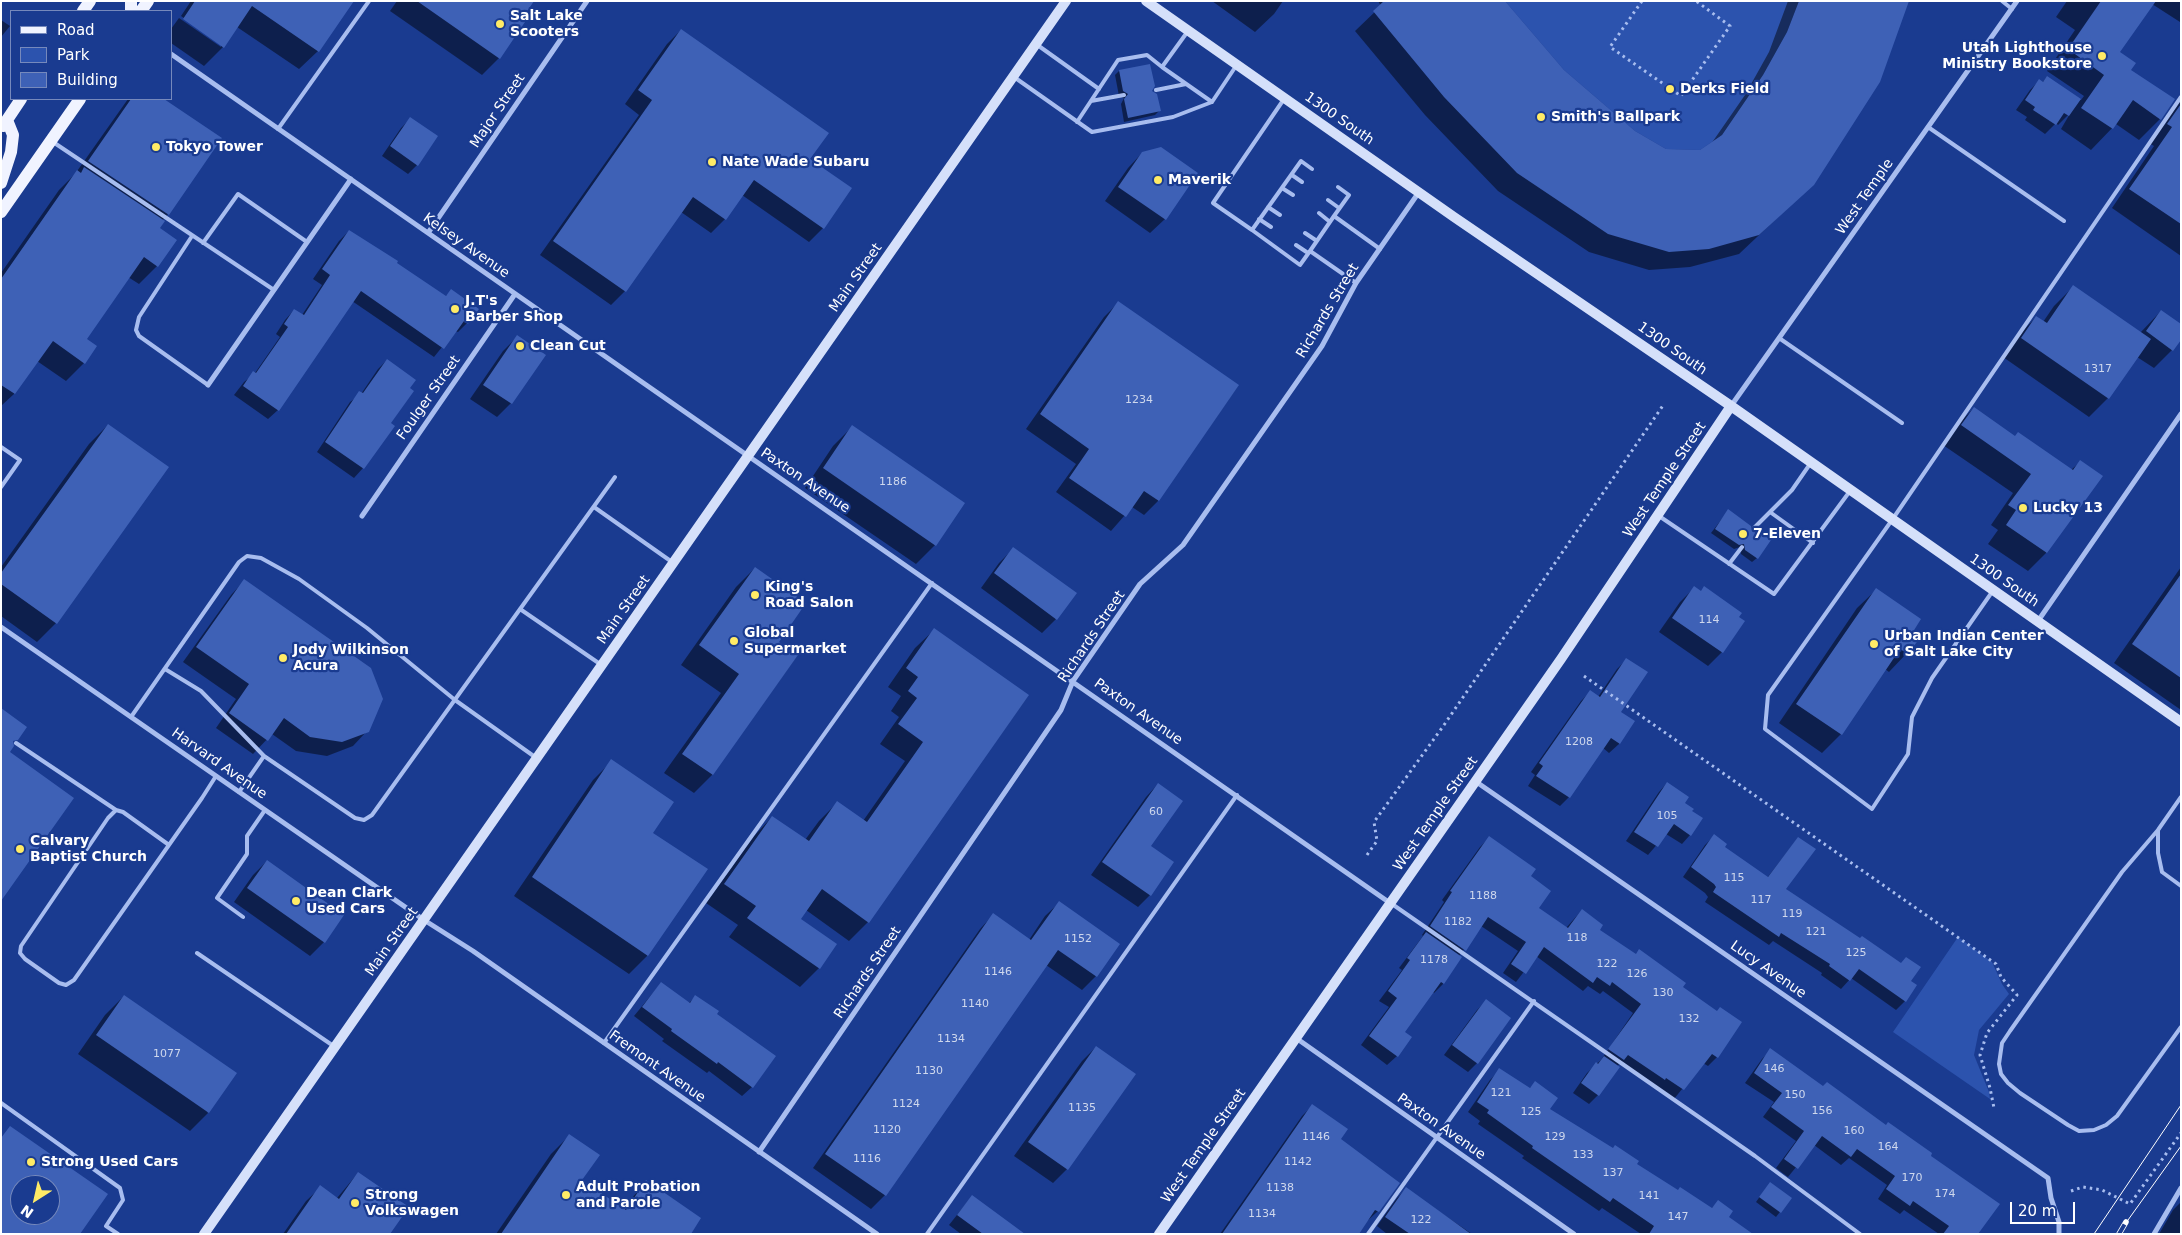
<!DOCTYPE html>
<style>
body{margin:0}
#map{position:relative;width:2182px;height:1235px;overflow:hidden;background:#1a3b90;font-family:"DejaVu Sans",sans-serif}
canvas{display:block}
.frame{position:absolute;inset:0;border:2px solid #fff;pointer-events:none}
.legend{position:absolute;left:10px;top:10px;width:162px;height:90px;box-sizing:border-box;background:#1a3b90;border:1px solid #7689bc;margin:0;padding:6px 9px;list-style:none;font-size:15px;color:#fff}
.legend li{display:flex;align-items:center;gap:10px;height:25px}
.legend b{width:25px;border:1px solid #7689bc}
.north{position:absolute;left:10px;top:1175px;width:50px;height:50px;box-sizing:border-box;background:#1a3b90;border:1px solid #7689bc;border-radius:50%;rotate:215deg;font-size:14px;font-weight:700;line-height:20px;text-align:center;color:#fff}
.north::after{content:'';display:block;margin:auto;width:18px;height:22px;background:#ffeb66;clip-path:polygon(50% 0,100% 100%,50% 72%,0 100%)}
.scale{position:absolute;left:2010px;top:1202px;width:65px;height:22px;box-sizing:border-box;border:2px solid #fff;border-top:0;padding-left:6px;font-size:15px;line-height:18px;white-space:nowrap;color:#fff;-webkit-text-stroke:4px #1a3b90;paint-order:stroke}
</style>
<div id="map">
<canvas width="2182" height="1235"></canvas>
<div class="frame"></div>
<ul class="legend">
<li><b style="height:6px;background:#f0f3ff"></b>Road</li>
<li><b style="height:14px;background:#2c53ae"></b>Park</li>
<li><b style="height:14px;background:#3e61b6"></b>Building</li>
</ul>
<div class="north">N</div>
<div class="scale">20 m</div>
</div>
<script>
const context = document.querySelector('canvas').getContext('2d');
context.lineJoin = 'round';
function paint(path, color) { context.fillStyle = color; context.fill(path, 'evenodd'); }
const toPath = rows => new Path2D(rows.map(r => 'M' + r).join(''));
function strokePath(path, color, width, dash) { context.strokeStyle = color; context.lineWidth = width; context.lineCap = dash ? 'butt' : 'round'; context.setLineDash(dash || []); context.stroke(path); }
function drawText(font, color, halo, rows, align = 'center') {
  context.font = font + ' "DejaVu Sans",sans-serif'; context.lineWidth = 4.5; context.setLineDash([]); context.textBaseline = 'middle'; context.strokeStyle = halo; context.fillStyle = color; for (const [text, x, y, turn = 0] of rows) {
    context.save(); context.translate(x, y); context.rotate((+turn || 0) * Math.PI / 180); context.textAlign = isNaN(turn) ? turn : align; if (halo) context.strokeText(text, 0, 0); context.fillText(text, 0, 0); context.restore();
  }
}
paint(toPath([
 [1505,1,1799,1,1787,32,1763,75,1722,135,1700,150,1666,149,1635,131,1564,70],
 [1958,937,1992,962,2002,984,2009,994,1979,1030,1974,1055,1989,1092,1990,1099,1893,1032]
]), '#2c53ae');
paint(toPath([
 [191,1,352,1,318,51,299,69,237,27,223,47,204,66,171,43,171,29,179,18,221,47,221,44,181,16],
 [397,1,533,1,522,17,526,19,499,58,482,75,390,11],
 [1212,1,1283,1,1274,14,1255,32],
 [1378,1,1503,1,1564,71,1634,132,1666,150,1700,151,1711,144,1745,95,1769,52,1788,1,1908,1,1793,203,1739,254,1690,267,1649,270,1589,252,1498,191,1425,115,1355,31,1381,6],
 [2067,1,2181,1,2180,22,2152,4,2118,52,2160,119,2139,140,2116,124,2091,150,2061,129,2071,112,2058,125,2056,123,2045,134,2025,120,2027,117,2016,110,2030,90,2039,81,2042,83,2047,77,2081,100,2084,96,2047,71,2075,30,2056,17],
 [1,20,10,26,1,37],
 [681,30,809,159,823,228,809,242,742,195,725,219,711,233,681,212,625,291,611,305,540,255,639,115,625,104,667,44],
 [1119,71,1151,92,1159,111,1155,115,1124,122,1121,104,1124,98,1119,96,1115,75],
 [128,99,162,99,220,138,168,214,162,221,159,228,175,240,157,266,139,284,128,277,85,339,84,363,66,381,37,361,14,394,1,406,1,273,59,190,75,174],
 [2181,100,2181,256,2112,208,2154,146,2149,143],
 [410,119,417,165,408,174,382,156,401,128],
 [1142,153,1165,219,1150,233,1105,201,1128,168],
 [349,231,445,297,451,291,467,323,458,332,455,331,434,357,352,301,278,410,268,419,234,395,244,382,255,373,280,337,276,334,285,320,294,310,302,315,322,285,313,279,339,241],
 [2073,287,2140,333,2161,311,2172,350,2154,368,2137,357,2108,398,2089,417,2003,357,2018,336,2036,317,2043,322,2054,306],
 [1118,303,1238,386,1158,501,1144,515,1132,507,1111,531,1056,492,1076,464,1026,429,1104,317],
 [517,337,544,355,511,403,497,417,470,399,503,351],
 [387,360,390,423,393,426,363,468,354,478,317,452,350,402,361,394,378,369],
 [1974,408,2015,437,2071,470,2080,462,2101,477,2046,553,2028,571,1988,544,1998,530,1991,525,2013,493,1943,445,1955,427],
 [108,425,56,623,37,642,1,616,1,567,89,444],
 [852,427,935,545,916,564,805,488,833,446],
 [1728,511,1757,558,1752,562,1741,554,1740,547,1734,549,1711,533],
 [1013,549,1056,619,1042,633,981,588,999,563],
 [2181,567,2181,710,2114,663],
 [755,568,777,642,797,656,712,775,694,793,664,773,721,693,681,665,736,587],
 [245,580,367,731,353,746,327,756,296,751,272,734,253,754,216,728,236,699,183,662,231,595],
 [1694,588,1743,622,1722,652,1708,666,1659,632,1680,602],
 [1876,590,1909,635,1907,653,1889,672,1885,669,1841,734,1822,753,1779,723,1857,608],
 [934,630,1028,696,868,922,849,941,806,910,799,920,835,945,819,968,800,987,729,937,738,925,706,903,754,836,772,817,805,840,819,821,837,803,863,821,905,761,880,744,899,717,891,711,901,696,888,687,915,648],
 [1627,659,1619,712,1633,722,1619,744,1609,753,1603,748,1569,797,1560,806,1528,786,1535,775,1531,772,1581,701,1590,692,1598,697,1617,669],
 [612,761,651,833,706,870,647,956,629,974,514,896,593,780],
 [1667,783,1683,803,1690,835,1682,844,1666,834,1648,855,1626,841,1659,792],
 [1158,784,1149,847,1150,895,1138,907,1091,875,1146,797],
 [1714,836,1723,848,1767,878,1798,838,1784,890,1909,981,1905,1001,1896,1010,1851,978,1841,989,1821,975,1822,973,1773,941,1769,945,1705,902,1708,897,1705,893,1683,877,1705,845],
 [1489,838,1529,877,1538,908,1566,928,1582,910,1598,930,1681,988,1717,1057,1708,1066,1703,1063,1674,1099,1619,1064,1598,1095,1589,1104,1573,1093,1587,1073,1601,1060,1633,1013,1603,991,1600,994,1588,986,1583,991,1536,956,1516,982,1503,973,1518,951,1481,926,1459,956,1460,957,1443,984,1434,993,1432,991,1403,1032,1397,1056,1387,1065,1361,1045,1389,1007,1379,1001,1402,970,1399,968,1423,936,1422,935,1444,902,1442,900,1480,847],
 [267,861,343,915,324,942,310,956,234,902,253,875],
 [1059,903,1096,976,1082,990,1046,965,885,1195,871,1209,813,1168,980,929,993,915,1029,940,1045,916],
 [661,983,688,1004,695,997,715,1014,752,1087,742,1096,709,1071,707,1073,662,1041,664,1039,634,1016],
 [124,996,208,1113,190,1131,78,1054,105,1015],
 [1486,1001,1477,1063,1468,1072,1444,1055,1477,1010],
 [1096,1047,1134,1074,1067,1169,1053,1183,1014,1156,1082,1061],
 [1771,1050,1823,1087,1929,1156,1977,1234,1939,1234,1904,1210,1900,1214,1878,1199,1887,1185,1849,1158,1841,1165,1814,1145,1788,1177,1776,1168,1796,1141,1763,1117,1774,1102,1745,1083,1762,1059],
 [1500,1070,1529,1089,1535,1083,1549,1109,1678,1191,1711,1209,1718,1202,1728,1217,1751,1234,1641,1234,1602,1208,1599,1211,1522,1158,1524,1156,1478,1124,1480,1121,1468,1112,1490,1080],
 [1313,1105,1339,1140,1398,1183,1378,1211,1366,1222,1357,1234,1220,1234,1302,1116],
 [569,1136,581,1180,622,1209,646,1182,689,1234,496,1234,551,1154],
 [358,1173,389,1234,283,1234,306,1201,321,1187,337,1198],
 [1766,1188,1790,1199,1776,1217,1756,1202],
 [1406,1189,1472,1234,1387,1234,1377,1226,1397,1198],
 [972,1196,1022,1234,961,1234,949,1225],
 [2181,1202,2181,1234,2159,1234,2173,1210]
]), '#0007');
paint(toPath([
 [195,1,354,1,319,52,252,6,224,48,183,19],
 [417,1,534,1,524,16,527,19,500,59],
 [1384,1,1505,1,1564,70,1635,131,1666,149,1700,150,1722,135,1763,75,1787,32,1799,1,1909,1,1880,82,1814,185,1759,235,1709,249,1669,252,1608,234,1517,173,1444,97,1373,11],
 [2101,1,2156,1,2120,52,2136,63,2131,70,2175,99,2161,120,2133,100,2113,129,2081,108,2104,75,2068,49],
 [681,29,829,133,810,159,852,188,824,229,754,180,726,220,693,197,626,292,553,241,652,100,638,90],
 [1150,64,1155,86,1152,91,1157,94,1161,111,1128,118,1124,99,1128,94,1123,91,1119,70],
 [2047,76,2081,99,2069,116,2064,113,2056,125,2033,110,2035,107,2025,100,2039,79,2043,82],
 [131,99,164,99,222,138,169,215,88,161],
 [2181,104,2181,224,2129,189,2172,127,2167,124],
 [410,117,438,136,418,166,390,146],
 [1161,147,1198,173,1166,220,1118,187,1142,152],
 [84,167,165,221,160,228,177,240,158,267,144,257,87,339,97,346,85,364,53,341,15,394,1,385,1,279,77,170,81,173],
 [349,230,398,261,397,263,446,296,451,289,479,309,468,324,464,321,444,349,361,291,279,411,243,386,253,371,256,373,288,327,284,324,294,309,304,315,330,275,322,269],
 [2073,285,2151,339,2109,399,2021,338,2036,316,2047,323],
 [1118,301,1239,385,1159,501,1144,491,1126,517,1069,478,1089,449,1040,414],
 [2161,310,2181,324,2181,340,2173,351,2146,331],
 [517,335,546,355,512,404,483,385],
 [387,359,416,380,410,388,414,391,391,423,395,426,364,469,325,442,359,391,363,393],
 [1974,407,2015,436,2018,432,2073,470,2080,460,2103,476,2047,553,2006,525,2016,510,2008,505,2031,474,1961,425],
 [108,424,169,467,57,624,1,584,1,573],
 [852,425,965,503,936,546,823,468],
 [1728,509,1751,526,1752,531,1757,530,1771,540,1758,559,1745,550,1744,544,1739,545,1715,529],
 [1013,547,1077,593,1057,620,994,573],
 [755,567,806,603,779,642,798,655,713,775,682,754,739,674,699,645],
 [2181,574,2181,678,2132,644],
 [244,579,371,668,383,699,369,732,342,742,310,737,284,718,268,741,229,713,249,684,196,647],
 [1694,586,1701,591,1704,586,1742,613,1739,617,1745,621,1723,653,1672,618],
 [1876,588,1921,619,1911,635,1919,639,1908,654,1900,649,1842,735,1796,704],
 [934,628,1029,695,869,923,822,889,801,919,837,944,820,969,747,918,756,906,724,884,772,816,809,841,837,801,867,822,923,742,898,724,917,698,908,691,918,677,906,668],
 [1626,658,1648,672,1621,712,1635,721,1620,744,1611,738,1570,798,1536,776,1543,766,1539,763,1590,690,1600,697],
 [1,708,27,727,18,740,13,741,14,746,10,752,74,798,1,901],
 [611,759,674,802,653,833,708,869,648,956,532,877],
 [1667,782,1689,797,1685,803,1694,809,1692,811,1703,818,1691,836,1674,824,1658,847,1634,832],
 [1158,783,1183,801,1151,846,1174,862,1151,896,1102,862],
 [1714,834,1727,844,1725,847,1768,877,1798,837,1816,849,1786,889,1860,938,1862,936,1901,963,1906,957,1921,967,1911,981,1917,985,1906,1002,1859,969,1850,981,1829,966,1830,964,1781,933,1779,937,1713,892,1716,887,1714,884,1691,867],
 [1489,836,1536,869,1531,876,1551,891,1539,908,1568,928,1582,909,1603,925,1600,930,1636,954,1639,949,1686,983,1683,987,1717,1011,1720,1007,1742,1022,1718,1058,1712,1054,1684,1090,1666,1078,1665,1080,1628,1055,1624,1060,1608,1049,1641,1004,1612,982,1610,986,1597,977,1593,983,1544,947,1526,974,1511,964,1526,942,1488,917,1466,951,1430,926,1452,892,1450,891],
 [267,860,344,915,325,943,247,888],
 [1059,901,1120,944,1097,977,1058,950,886,1196,825,1154,993,913,1031,940],
 [1426,932,1462,957,1444,984,1441,982,1405,1032,1412,1037,1398,1057,1369,1036,1397,998,1388,991,1410,960,1407,958],
 [661,982,690,1003,695,995,719,1011,717,1014,776,1056,753,1088,718,1062,717,1064,671,1031,672,1029,642,1007],
 [124,995,237,1073,209,1113,96,1035],
 [1486,999,1511,1018,1478,1064,1452,1045],
 [1096,1046,1136,1074,1068,1170,1028,1142],
 [1770,1048,1823,1086,1827,1082,1886,1125,1888,1122,1932,1153,1931,1156,2000,1204,1978,1234,1943,1234,1949,1226,1913,1201,1910,1206,1886,1189,1895,1176,1857,1149,1851,1157,1822,1136,1798,1169,1784,1159,1804,1131,1771,1107,1782,1093,1754,1073],
 [1604,1056,1620,1067,1599,1096,1581,1083,1596,1062,1598,1064],
 [1499,1068,1530,1088,1535,1081,1558,1098,1550,1109,1613,1148,1615,1145,1639,1161,1637,1164,1678,1190,1680,1187,1712,1208,1718,1200,1733,1211,1729,1217,1753,1234,1649,1234,1654,1226,1613,1198,1610,1202,1532,1148,1533,1146,1487,1113,1489,1110,1477,1102],
 [1312,1104,1348,1129,1341,1139,1400,1183,1379,1212,1375,1210,1359,1234,1222,1234],
 [10,1126,108,1194,80,1234,1,1234,1,1138],
 [20,1185,50,1185,50,1215,20,1215],
 [569,1134,600,1155,582,1180,626,1210,646,1180,701,1218,691,1234,501,1234],
 [358,1172,409,1207,390,1234,286,1234,320,1185,339,1199],
 [1770,1182,1792,1198,1781,1213,1759,1197],
 [1406,1187,1471,1234,1410,1234,1385,1217],
 [972,1195,1025,1234,983,1234,957,1215]
]), '#3e61b6');
strokePath(toPath([
 [1642,1,1610,47,1681,96,1730,26,1696,1],
 [1584,676,1996,964,2001,977,2017,995,1987,1033,1980,1055,1990,1088,1994,1108],
 [1367,855,1377,841,1374,822,1444,725,1664,404],
 [2071,1191,2083,1187,2102,1190,2130,1204,2181,1133]
]), '#a8bdef', 3, [2.5, 4]);
strokePath(toPath([
 [2002,1,2012,9],
 [1188,31,1162,67,1212,102],
 [1036,44,1099,89],
 [1014,77,1092,132,1173,117,1212,102,1236,66],
 [1156,90,1186,84],
 [1284,99,1213,203,1252,230,1301,161,1312,169],
 [1091,101,1124,95],
 [1077,122,1118,60,1147,55,1162,67],
 [1928,127,2064,221],
 [278,129,369,1],
 [53,142,274,290],
 [1292,175,1302,182],
 [1282,188,1293,195],
 [1328,200,1339,208],
 [1268,207,1280,215],
 [1319,213,1330,222],
 [1334,216,1349,195,1338,187],
 [1259,219,1271,227],
 [1252,230,1300,265,1310,251],
 [1305,233,1317,241],
 [192,236,139,317,136,330,139,336,208,385],
 [203,243,238,194,307,242],
 [1296,245,1308,253],
 [1356,283,1310,251,1334,216,1380,249],
 [1779,338,1902,423],
 [1,447,20,460,1,487],
 [594,507,672,562],
 [1770,512,1813,543],
 [1659,516,1774,594,1850,491],
 [1754,528,1792,490,1810,464],
 [1729,564,1742,547],
 [1992,592,1932,678,1912,717,1908,754,1872,809,1765,729,1768,695,1892,520,2181,97],
 [520,609,600,664],
 [165,669,201,691,264,756],
 [131,717,239,562,247,556,261,558,299,579,367,628,455,700,535,757],
 [16,743,116,810],
 [239,792,264,756,355,818,364,820,372,815,615,477],
 [2181,797,2158,830,2122,872,2010,1031,2002,1043,1999,1064,2001,1074,2008,1083,2020,1093,2068,1125,2079,1131,2094,1130,2106,1125,2117,1116,2181,1027],
 [2158,830,2158,853,2162,872,2181,886],
 [169,845,123,812,116,810,108,818,21,946,20,953,25,959,59,983,66,985,74,980,202,798,216,776],
 [1392,904,1755,1156,1860,1234],
 [243,917,217,898,247,854,247,836,265,810],
 [197,953,335,1047],
 [604,1043,932,583],
 [1,1103,120,1188,123,1200,106,1226,118,1234],
 [927,1234,1237,795],
 [1368,1234,1534,1001]
]), '#a8bdef', 4);
strokePath(toPath([
 [171,54,1390,903],
 [428,233,587,1],
 [208,385,351,179],
 [1731,406,2017,1],
 [362,516,515,294],
 [2038,621,2181,414],
 [1,627,424,920,473,951,877,1234],
 [1475,781,2048,1178,2051,1198,2059,1222,2059,1234],
 [1296,1038,1574,1234],
 [759,1152,1061,710,1073,681,1140,584,1183,545,1322,346,1356,283,1419,192],
 [2154,1234,2181,1188]
]), '#a8bdef', 5);
strokePath(toPath([
 [1146,1,1454,217,1731,406,2181,722],
 [204,1234,1066,1],
 [1159,1234,1561,659,1731,406]
]), '#d5e0fa', 10);
strokePath(toPath([
 [131,1,131,11],
 [83,11,90,1],
 [141,11,148,1],
 [3,126,21,99],
 [1,183,11,152,13,135,7,120],
 [1,212,80,99]
]), '#f0f3ff', 12);
strokePath(toPath([
 [2094,1234,2181,1105],
 [2118,1234,2181,1146]
]), '#fff', 1);
const rail = toPath([
 [2119,1234,2126,1222]
]);
strokePath(rail, '#fff', 5.5);
strokePath(rail, '#1a3b90', 4, [11]);
for (const [x, y, r, color] of [
 [500,24,5,"#ffeb66"],
 [2102,56,5,"#ffeb66"],
 [1670,89,5,"#ffeb66"],
 [1541,117,5,"#ffeb66"],
 [156,147,5,"#ffeb66"],
 [712,162,5,"#ffeb66"],
 [1158,180,5,"#ffeb66"],
 [455,309,5,"#ffeb66"],
 [520,346,5,"#ffeb66"],
 [2023,508,5,"#ffeb66"],
 [1743,534,5,"#ffeb66"],
 [755,595,5,"#ffeb66"],
 [734,641,5,"#ffeb66"],
 [1874,644,5,"#ffeb66"],
 [283,658,5,"#ffeb66"],
 [20,849,5,"#ffeb66"],
 [296,901,5,"#ffeb66"],
 [31,1162,5,"#ffeb66"],
 [566,1195,5,"#ffeb66"],
 [355,1203,5,"#ffeb66"]
]) { const dot = new Path2D(); dot.arc(x, y, r, 0, 2 * Math.PI); context.fillStyle = color; context.fill(dot); strokePath(dot, '#1a3b90', 2); }
drawText('11px', '#cfd8ed', null, [
 ["1317",2098,369],
 ["1234",1139,400],
 ["1186",893,482],
 ["114",1709,620],
 ["1208",1579,742],
 ["60",1156,812],
 ["105",1667,816],
 ["115",1734,878],
 ["1188",1483,896],
 ["117",1761,900],
 ["119",1792,914],
 ["1182",1458,922],
 ["121",1816,932],
 ["118",1577,938],
 ["1152",1078,939],
 ["125",1856,953],
 ["1178",1434,960],
 ["122",1607,964],
 ["1146",998,972],
 ["126",1637,974],
 ["130",1663,993],
 ["1140",975,1004],
 ["132",1689,1019],
 ["1134",951,1039],
 ["1077",167,1054],
 ["146",1774,1069],
 ["1130",929,1071],
 ["121",1501,1093],
 ["150",1795,1095],
 ["1124",906,1104],
 ["1135",1082,1108],
 ["156",1822,1111],
 ["125",1531,1112],
 ["1120",887,1130],
 ["160",1854,1131],
 ["1146",1316,1137],
 ["129",1555,1137],
 ["164",1888,1147],
 ["133",1583,1155],
 ["1116",867,1159],
 ["1142",1298,1162],
 ["137",1613,1173],
 ["170",1912,1178],
 ["1138",1280,1188],
 ["174",1945,1194],
 ["141",1649,1196],
 ["1134",1262,1214],
 ["147",1678,1217],
 ["122",1421,1220]
]);
drawText('bold 14px', '#fff', '#1a3b90', [
 ["Salt Lake",510,16],
 ["Scooters",510,32],
 ["Utah Lighthouse",2092,48,"right"],
 ["Ministry Bookstore",2092,64,"right"],
 ["Derks Field",1680,89],
 ["Smith's Ballpark",1551,117],
 ["Tokyo Tower",166,147],
 ["Nate Wade Subaru",722,162],
 ["Maverik",1168,180],
 ["J.T's",465,301],
 ["Barber Shop",465,317],
 ["Clean Cut",530,346],
 ["Lucky 13",2033,508],
 ["7-Eleven",1753,534],
 ["King's",765,587],
 ["Road Salon",765,603],
 ["Global",744,633],
 ["Supermarket",744,649],
 ["Urban Indian Center",1884,636],
 ["of Salt Lake City",1884,652],
 ["Jody Wilkinson",293,650],
 ["Acura",293,666],
 ["Calvary",30,841],
 ["Baptist Church",30,857],
 ["Dean Clark",306,893],
 ["Used Cars",306,909],
 ["Strong Used Cars",41,1162],
 ["Adult Probation",576,1187],
 ["and Parole",576,1203],
 ["Strong",365,1195],
 ["Volkswagen",365,1211]
], 'left');
drawText('14px', '#fff', '#1a3b90', [
 ["Major Street",498,111,-56],
 ["1300 South",1339,119,35],
 ["West Temple",1865,197,-55],
 ["Kelsey Avenue",466,246,35],
 ["Main Street",856,278,-55],
 ["Richards Street",1328,311,-59],
 ["1300 South",1672,349,35],
 ["Foulger Street",429,398,-55],
 ["West Temple Street",1665,480,-56],
 ["Paxton Avenue",805,481,34],
 ["1300 South",2004,581,35],
 ["Main Street",624,610,-55],
 ["Richards Street",1092,637,-56],
 ["Paxton Avenue",1138,712,35],
 ["Harvard Avenue",219,764,35],
 ["West Temple Street",1436,814,-55],
 ["Main Street",392,942,-55],
 ["Lucy Avenue",1768,970,35],
 ["Richards Street",868,973,-56],
 ["Fremont Avenue",657,1067,35],
 ["Paxton Avenue",1441,1127,35],
 ["West Temple Street",1204,1146,-55]
]);
</script>
